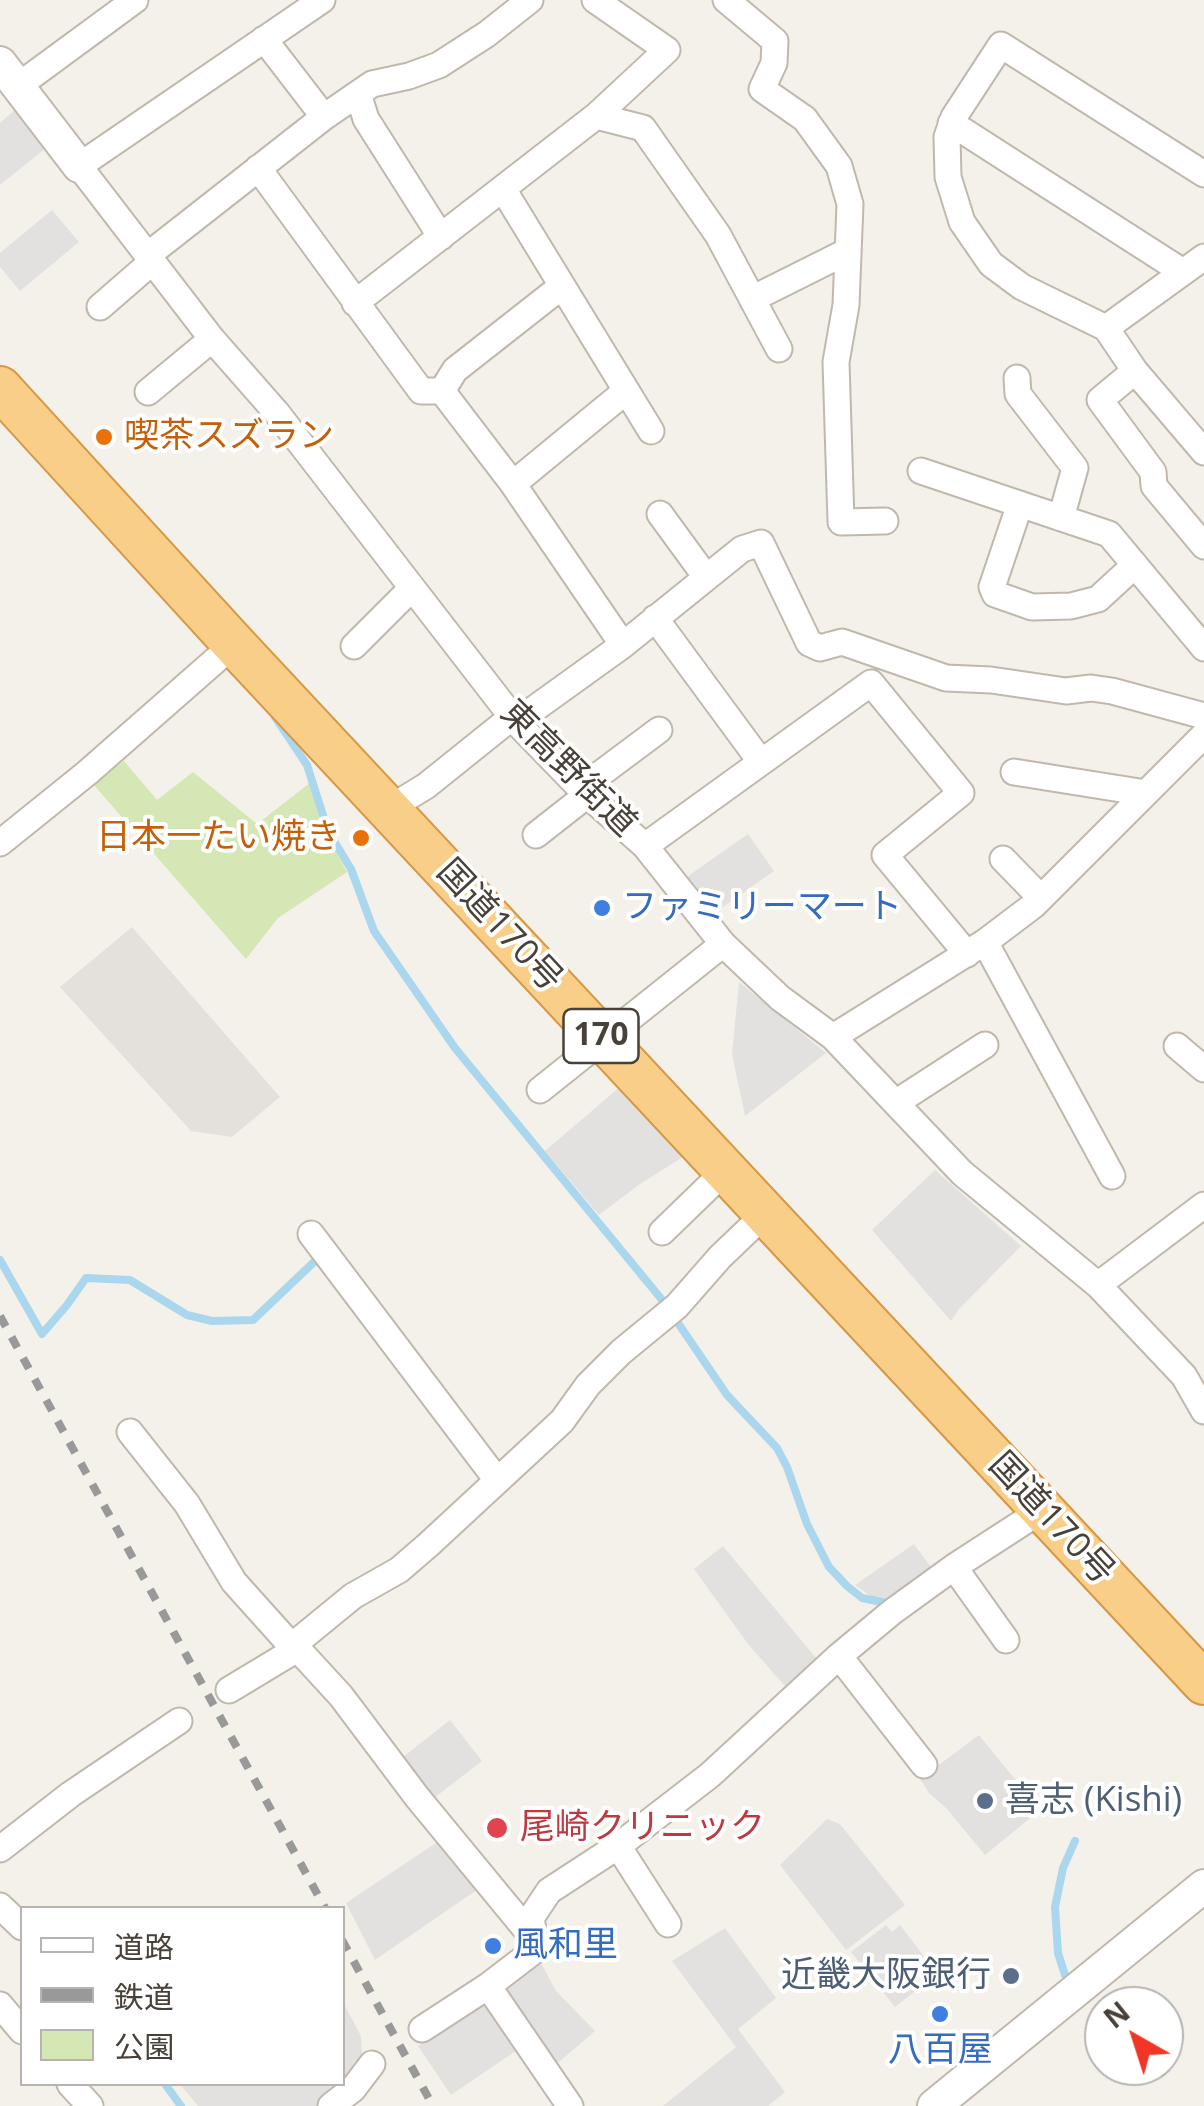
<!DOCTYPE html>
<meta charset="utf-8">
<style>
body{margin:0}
#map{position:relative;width:1204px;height:2106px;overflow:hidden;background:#f4f1eb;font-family:"Open Sans","Noto Sans JP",sans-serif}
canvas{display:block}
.legend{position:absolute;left:20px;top:1906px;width:325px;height:180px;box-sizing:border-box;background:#fff;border:2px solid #b6b3b0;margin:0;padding:12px 18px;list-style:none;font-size:30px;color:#484139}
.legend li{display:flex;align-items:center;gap:20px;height:50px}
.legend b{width:50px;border:2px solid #b6b3b0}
.north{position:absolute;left:1084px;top:1986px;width:100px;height:100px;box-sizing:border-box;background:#fff;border:2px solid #b6b3b0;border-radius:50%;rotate:321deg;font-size:28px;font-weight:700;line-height:40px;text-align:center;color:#484139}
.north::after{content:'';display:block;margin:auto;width:35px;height:45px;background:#f13625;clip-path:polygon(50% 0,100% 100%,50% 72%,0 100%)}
</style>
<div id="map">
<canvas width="1204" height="2106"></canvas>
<ul class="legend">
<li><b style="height:12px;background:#fff"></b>道路</li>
<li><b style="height:12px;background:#999"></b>鉄道</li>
<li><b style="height:28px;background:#d4e7b5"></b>公園</li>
</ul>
<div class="north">N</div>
</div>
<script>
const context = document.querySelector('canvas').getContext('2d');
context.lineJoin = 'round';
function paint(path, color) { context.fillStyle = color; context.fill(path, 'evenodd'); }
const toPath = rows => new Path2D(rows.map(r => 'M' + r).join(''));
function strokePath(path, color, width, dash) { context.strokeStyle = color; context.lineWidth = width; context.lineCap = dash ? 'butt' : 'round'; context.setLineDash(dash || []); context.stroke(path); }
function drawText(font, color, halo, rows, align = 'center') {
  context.font = font + ' "Open Sans","Noto Sans JP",sans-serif'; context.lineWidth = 8; context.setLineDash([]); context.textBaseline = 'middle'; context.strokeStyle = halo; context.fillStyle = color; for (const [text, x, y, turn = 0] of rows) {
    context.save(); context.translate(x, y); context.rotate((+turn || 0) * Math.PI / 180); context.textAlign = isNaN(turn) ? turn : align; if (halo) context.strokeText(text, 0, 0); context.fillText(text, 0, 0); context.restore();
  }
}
paint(toPath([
 [132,927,280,1097,232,1137,191,1131,60,987]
]), '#e4e0dc');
paint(toPath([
 [124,761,157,800,193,772,257,824,311,782,325,831,347,872,278,918,246,959,93,784]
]), '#d4e7b5');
paint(toPath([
 [16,109,47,147,0,185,0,123],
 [52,210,79,242,20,291,0,267,0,253],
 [748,834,774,871,707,918,681,881],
 [739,982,826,1053,745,1116,732,1054],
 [622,1085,686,1155,640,1184,599,1215,545,1151],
 [935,1170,1021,1246,959,1309,951,1321,872,1230],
 [914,1544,936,1574,894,1604,870,1596,855,1585],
 [723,1546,821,1664,790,1692,748,1644,694,1569],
 [450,1720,482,1761,430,1801,398,1761],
 [979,1735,1040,1810,985,1855,947,1809,929,1793,920,1779],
 [827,1819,840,1824,905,1905,846,1950,780,1865],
 [442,1839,481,1887,375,1960,346,1903],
 [886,1925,892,1932,900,1925,927,1960,911,1972,922,1986,895,2007,851,1952],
 [725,1928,776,1998,738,2029,785,2092,768,2106,663,2106,736,2047,672,1961],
 [540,1961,556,1991,595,2031,552,2068,498,1990],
 [343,2002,361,2036,363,2074,318,2106,198,2106,180,2084,342,2084],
 [480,2005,491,2005,520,2048,451,2095,418,2046]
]), '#e3e1df');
strokePath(toPath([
 [275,717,307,765,328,831,351,869,374,931,455,1048,663,1301,727,1395,777,1448,787,1467,807,1524,829,1567,847,1586,862,1598,887,1603],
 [0,1260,42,1334,67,1305,86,1278,130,1280,187,1315,212,1321,253,1320,314,1262,325,1260],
 [1065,1975,1058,1953,1055,1907,1063,1868,1075,1841],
 [165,2084,181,2106]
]), '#aad7ee', 8);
const minor = toPath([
 [322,0,79,166,212,339,277,413,516,722,585,793,645,846,723,944,780,998,833,1037,962,1173,1098,1285,1184,1376,1204,1411],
 [726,0,775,41,774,63,762,89,805,119,839,166,850,204,846,305,836,362,841,522,885,521],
 [264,39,324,117],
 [18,86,135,0],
 [358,94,366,119,441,237],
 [596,116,643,128,718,235,779,349],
 [951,123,1183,272],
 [258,168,421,391,442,391],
 [1204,174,1001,45,954,117,947,137,948,177,962,222,991,264,1022,287,1106,328,1135,371,1204,452],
 [503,189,651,431],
 [148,255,324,117,372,84,409,76,439,65,487,34,530,0],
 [752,299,848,251],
 [355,303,596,116,667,50,595,0],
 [100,307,153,261],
 [1106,328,1204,257],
 [1135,371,1100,400,1153,472,1154,486,1204,546],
 [1017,378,1018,394,1075,468,1061,518],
 [442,391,513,484,623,645],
 [442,391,455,370,562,286],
 [148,392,212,339],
 [921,471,1109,534,1204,648],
 [513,484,626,391],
 [1020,504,992,587,995,594,1032,607,1071,606,1098,599,1135,565],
 [660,514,706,577],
 [655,618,761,762],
 [354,646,412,588],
 [516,722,623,645,742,549,761,543,809,643,820,648,842,642,946,678,991,680,1066,691,1091,688,1112,691,1204,716],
 [1014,772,1146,793],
 [580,789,659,730],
 [390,808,426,786,512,717],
 [536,835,587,795],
 [0,843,87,773,234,644],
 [645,846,871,683,961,793,885,855,967,954],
 [1003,859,1041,898],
 [985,942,1112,1176],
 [833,1037,985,942,1034,905,1204,735],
 [1177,1046,1204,1069],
 [540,1090,723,944],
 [897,1102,985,1045],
 [662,1232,726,1170],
 [311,1234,497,1480],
 [1098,1285,1204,1205],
 [130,1432,187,1504,234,1582,287,1641,296,1647,341,1696,417,1797,534,1939],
 [954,1567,1006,1640],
 [839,1656,924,1765],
 [229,1690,292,1652,298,1641,353,1596,399,1570,428,1545,562,1421,588,1385,621,1352,677,1306,720,1257,766,1213],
 [618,1846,668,1924],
 [0,1849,71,1794,179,1721],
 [0,1906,22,1927],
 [488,1986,570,2106],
 [0,2005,22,2031],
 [422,2029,488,1986,539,1947,535,1941,531,1918,549,1891,618,1846,710,1775,839,1656,892,1612,954,1567,1042,1510],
 [70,2084,90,2106],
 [331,2106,353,2089,372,2064]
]);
const tertiary = toPath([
 [0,63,79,166],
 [934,2106,1204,1886]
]);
const trunk = toPath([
 [0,388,234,644,1204,1683]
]);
strokePath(minor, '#c0b8ad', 29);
strokePath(tertiary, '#c0b8ad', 36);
strokePath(trunk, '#d79642', 46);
strokePath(minor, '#fff', 25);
strokePath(tertiary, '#fff', 32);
strokePath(trunk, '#f9ce88', 42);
strokePath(toPath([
 [0,1316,325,1908],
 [342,1940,433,2106]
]), '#999', 8, [12, 12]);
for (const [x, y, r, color] of [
 [104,437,10,"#e8710a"],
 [361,838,10,"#e8710a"],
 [602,908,10,"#3f7fe0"],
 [985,1801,10,"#5c6f8a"],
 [497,1828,12,"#e0444e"],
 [493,1946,10,"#3f7fe0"],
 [1011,1976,10,"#5c6f8a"],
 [940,2014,10,"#3f7fe0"]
]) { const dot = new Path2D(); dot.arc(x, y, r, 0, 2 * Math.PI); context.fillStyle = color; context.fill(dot); strokePath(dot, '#fff', 4); }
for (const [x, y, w] of [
 [601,1036,75]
]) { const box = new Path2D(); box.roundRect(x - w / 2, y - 27, w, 54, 8); context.fillStyle = '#fff'; context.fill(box); strokePath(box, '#484139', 2.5); }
drawText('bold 32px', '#484139', null, [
 ["170",601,1036]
]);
drawText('35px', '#c56008', '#fff', [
 ["喫茶スズラン",124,437],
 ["日本一たい焼き",341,838,"right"]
], 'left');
drawText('35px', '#484139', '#fff', [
 ["東高野街道",568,769,45],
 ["国道170号",499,926,47],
 ["国道170号",1051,1519,47]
]);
drawText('35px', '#366cbe', '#fff', [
 ["ファミリーマート",622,908],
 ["風和里",513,1946],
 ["八百屋",940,2051,"center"]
], 'left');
drawText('35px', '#4e5e75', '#fff', [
 ["喜志 (Kishi)",1005,1801],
 ["近畿大阪銀行",991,1976,"right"]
], 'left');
drawText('35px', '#be3a42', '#fff', [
 ["尾崎クリニック",520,1828]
], 'left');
</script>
